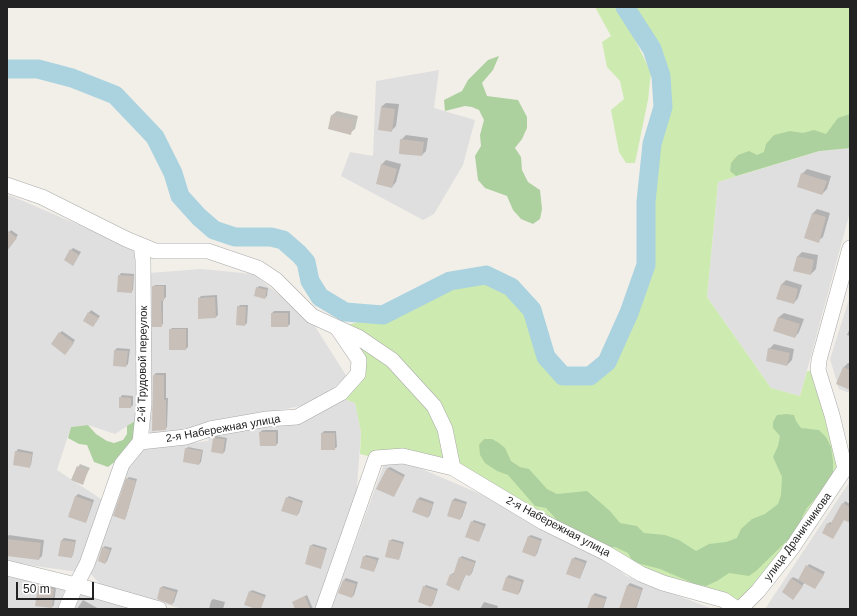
<!DOCTYPE html>
<meta charset="utf-8">
<style>
body{margin:0}
#map{position:relative;width:857px;height:616px;overflow:hidden;background:#f2efe9;font-family:Arial,sans-serif}
canvas{display:block}
.frame{position:absolute;inset:0;border:8px solid #222;pointer-events:none}
.scale{position:absolute;left:16px;top:582px;width:78px;height:18px;box-sizing:border-box;border:2px solid #222;border-top:0;padding-left:5px;font-size:12px;line-height:14px;white-space:nowrap;color:#222;-webkit-text-stroke:3px #fff;paint-order:stroke}
</style>
<div id="map">
<canvas width="857" height="616"></canvas>
<div class="frame"></div>
<div class="scale">50 m</div>
</div>
<script>
const context = document.querySelector('canvas').getContext('2d');
context.lineJoin = 'round';
function paint(path, color) { context.fillStyle = color; context.fill(path, 'evenodd'); }
const toPath = rows => new Path2D(rows.map(r => 'M' + r).join(''));
function strokePath(path, color, width, dash) { context.strokeStyle = color; context.lineWidth = width; context.lineCap = dash ? 'butt' : 'round'; context.setLineDash(dash || []); context.stroke(path); }
function drawText(font, color, halo, rows, align = 'center') {
  context.font = font + ' Arial,sans-serif'; context.lineWidth = 4; context.setLineDash([]); context.textBaseline = 'middle'; context.strokeStyle = halo; context.fillStyle = color; for (const [text, x, y, turn = 0] of rows) {
    context.save(); context.translate(x, y); context.rotate((+turn || 0) * Math.PI / 180); context.textAlign = isNaN(turn) ? turn : align; if (halo) context.strokeText(text, 0, 0); context.fillText(text, 0, 0); context.restore();
  }
}
paint(toPath([
 [439,70,434,108,475,120,463,165,434,214,423,220,341,176,350,152,373,156,376,81],
 [850,148,850,212,800,396,771,388,707,297,718,182,819,151],
 [9,195,142,252,138,419,115,434,88,425,71,427,57,470,104,501,78,572,7,562,7,198],
 [201,269,253,274,311,320,347,377,315,403,202,426,179,434,150,436,149,273],
 [850,296,850,393,839,389,830,359],
 [341,398,355,403,361,432,356,500,317,609,182,609,101,585,89,572,125,470,142,449,208,441,210,432,301,424],
 [384,464,410,464,485,496,611,562,626,576,713,609,331,609],
 [850,481,850,609,765,609],
 [7,573,66,586,58,609,7,609],
 [78,591,141,609,72,609]
]), '#e0dfdf');
paint(toPath([
 [595,7,616,7,632,33,651,73,648,100,635,163,626,163,619,152,611,110,624,99,620,81,607,67,602,42,611,36],
 [625,7,850,7,850,148,819,151,718,182,707,297,771,388,800,396,807,371,818,370,845,469,740,609,663,583,453,468,376,458,360,454,361,432,355,403,341,398,358,374,337,328,383,315,450,281,486,275,511,287,532,310,537,332,553,364,563,376,590,376,607,362,629,313,646,265,646,202,652,144,663,107,661,76,652,49]
]), '#cdebb0');
paint(toPath([
 [499,56,493,70,482,83,487,96,518,100,527,117,527,128,522,139,515,148,521,157,522,170,528,182,540,190,542,209,540,219,533,224,521,219,513,210,507,196,485,188,478,180,475,156,481,146,480,135,484,120,479,110,472,107,465,106,445,111,444,100,462,91,468,80,488,60],
 [850,114,850,148,819,151,736,176,730,171,731,163,738,155,749,151,757,155,764,152,766,144,774,135,790,131,803,133,814,130,826,134,838,118],
 [786,414,794,415,796,421,801,428,819,430,826,437,831,447,833,461,833,472,830,481,807,508,802,517,802,524,796,532,756,571,749,576,729,573,717,581,706,586,695,584,660,569,633,562,628,553,615,547,603,549,557,520,546,508,535,506,508,475,497,471,485,463,480,455,479,445,484,439,492,439,499,443,505,448,511,461,520,467,529,469,547,489,557,494,587,491,610,511,620,523,637,526,644,533,665,535,679,540,696,551,709,544,726,542,737,538,741,529,752,519,765,514,778,504,781,495,782,477,773,457,778,446,780,436,773,428,773,422,777,415],
 [138,419,136,435,117,460,108,467,94,462,87,445,79,444,68,438,71,427,88,425,96,434,107,441,114,443,123,440,127,434,127,426]
]), '#add19e');
paint(toPath([
 [386,103,399,104,396,126,391,131,381,107],
 [337,111,358,116,355,129,350,133,332,115],
 [406,135,428,138,426,151,422,155,401,140],
 [386,160,401,164,396,182,392,187,381,165],
 [807,169,831,176,827,189,822,194,802,174],
 [817,209,830,213,823,237,818,241,812,214],
 [11,230,18,235,11,244,7,245,7,235],
 [73,248,81,252,75,262,71,250],
 [802,252,818,255,816,269,811,274,797,257],
 [121,273,134,274,133,290,131,292,119,276],
 [786,280,802,285,798,298,794,303,781,285],
 [155,285,166,285,166,297,163,300,163,324,161,326,153,287],
 [259,286,268,288,267,296,265,298,257,288],
 [217,295,218,315,216,317,199,298,201,296],
 [240,305,248,305,247,323,245,325,238,307],
 [91,310,100,316,93,326,84,320],
 [274,311,290,311,290,324,288,326,272,313],
 [784,313,804,319,799,332,795,337,775,331,779,317],
 [172,328,188,328,188,347,186,349,170,330],
 [850,328,850,336,847,335],
 [62,331,75,340,67,351,60,333],
 [774,344,794,349,792,360,787,365,769,349],
 [117,348,130,349,128,364,126,366,114,365,115,350],
 [848,363,850,363,850,388,844,367],
 [156,373,166,373,166,398,168,398,167,427,165,429,154,375],
 [122,395,133,396,133,405,131,407,120,398],
 [263,430,278,430,278,443,276,445,260,432],
 [324,431,336,431,337,447,334,449,322,433],
 [216,436,227,438,225,451,223,453,214,438],
 [188,447,203,450,201,462,199,464,186,449],
 [18,449,33,452,31,465,29,467,16,452],
 [80,464,90,468,82,483,72,479],
 [390,467,405,475,395,494,387,469],
 [129,477,137,479,126,517,124,519,127,479],
 [78,494,94,500,87,520,85,522,76,496],
 [289,496,303,501,299,513,297,515,287,498],
 [420,497,434,502,430,515,428,517,418,499],
 [455,498,467,502,462,517,460,519,448,515,453,500],
 [845,501,850,504,850,522,844,519,833,538,828,524,830,522,832,523],
 [474,520,486,524,480,539,478,541,472,522],
 [9,535,44,540,42,556,39,559,7,555,7,537],
 [531,535,542,539,537,554,535,556,528,537],
 [64,538,76,540,73,555,71,557,60,555,62,540],
 [392,539,404,542,400,557,398,559,390,541],
 [313,544,327,548,322,565,320,567,311,546],
 [105,546,112,548,107,561,105,563,103,548],
 [366,555,379,558,375,569,373,571,364,557],
 [462,556,476,561,472,573,470,575,466,574,459,590,451,575,453,573,455,573,460,558],
 [575,557,587,561,581,576,579,578,573,559],
 [809,564,825,572,815,588,805,582,793,599,791,579,793,577,799,580],
 [509,575,524,580,520,592,518,594,503,590,507,577],
 [346,578,358,582,354,595,352,597,344,580],
 [630,583,643,588,636,609,620,609,628,585],
 [41,585,56,587,54,605,52,607,39,587],
 [426,585,438,589,433,604,431,606,424,587],
 [163,586,178,590,174,602,172,604,161,588],
 [252,590,266,595,260,609,259,609,250,592],
 [595,593,607,597,603,609,588,609,593,595],
 [307,595,313,609,296,609,293,602],
 [213,599,225,602,223,609,209,609,211,601],
 [83,600,99,609,77,609],
 [484,602,498,606,497,609,480,609]
]), '#0003');
strokePath(toPath([
 [7,69,38,69,72,78,115,95,155,137,173,173,180,196,199,217,214,230,235,237,271,237,283,240,299,254,306,262,310,281,320,297,345,312,383,315,450,281,486,275,511,287,532,310,546,357,563,376,590,376,607,362,629,313,646,265,646,202,652,144,663,107,661,76,652,49,625,7]
]), '#aad3df', 19);
paint(toPath([
 [381,107,395,109,392,132,378,130],
 [331,115,354,120,351,135,328,129],
 [400,139,424,142,422,156,399,154],
 [381,164,397,169,392,188,376,184],
 [801,173,827,181,822,195,797,187],
 [812,213,826,217,819,243,804,238],
 [7,230,17,238,7,251],
 [70,249,79,255,73,266,64,260],
 [797,256,814,260,811,275,793,271],
 [118,275,133,276,132,293,117,292],
 [781,284,798,289,794,304,776,299],
 [152,286,164,286,164,301,161,301,162,327,152,327],
 [256,287,267,290,265,299,254,296],
 [215,297,216,318,198,319,198,298],
 [237,306,246,307,245,326,236,325],
 [88,312,99,318,93,327,83,321],
 [271,313,288,313,288,327,271,327],
 [778,317,800,324,795,338,773,331],
 [169,329,186,329,186,350,169,350],
 [59,332,74,343,65,355,51,344],
 [768,348,790,353,787,366,766,361],
 [114,350,128,351,126,367,113,366],
 [843,367,850,370,850,390,836,384],
 [153,375,164,375,164,400,166,400,166,430,152,431],
 [119,397,131,398,131,408,119,408],
 [259,432,276,432,276,446,260,446],
 [321,433,335,433,335,450,321,450],
 [213,438,225,439,223,454,211,452],
 [185,448,202,451,199,465,183,462],
 [15,451,32,454,30,468,13,465],
 [77,466,88,471,83,485,71,480],
 [387,468,404,477,394,497,376,489],
 [126,478,136,481,125,520,113,516],
 [75,496,92,502,86,523,68,517],
 [286,497,302,503,297,516,281,511],
 [417,499,433,504,428,518,412,512],
 [452,500,466,504,460,520,447,516],
 [842,503,850,507,850,523,844,520,833,539,822,533,827,523,830,525],
 [471,521,484,526,479,542,465,537],
 [528,536,541,541,535,557,522,552],
 [7,539,41,543,39,560,7,556],
 [61,540,75,542,72,558,58,556],
 [389,540,403,544,399,560,385,557],
 [310,545,326,550,321,569,305,564],
 [102,547,110,550,105,564,98,561],
 [363,556,377,560,374,572,360,568],
 [459,557,475,563,470,576,465,575,459,591,446,585,450,574,453,575],
 [572,558,585,563,580,579,566,574],
 [806,565,824,575,815,589,798,580],
 [506,577,522,582,518,595,502,590],
 [791,578,803,586,793,600,782,592],
 [343,580,356,584,352,598,338,593],
 [627,585,642,590,635,609,619,609],
 [38,586,54,589,52,608,35,606],
 [423,586,437,591,431,607,418,602],
 [160,587,176,592,172,605,157,599],
 [249,591,265,597,261,609,256,609,244,605],
 [592,595,606,599,602,609,587,609],
 [305,596,310,609,295,609,292,602]
]), '#c7bfb8');
const minor = toPath([
 [7,185,42,197,126,239,155,251,208,251,258,268,276,280,312,316,358,337,392,360,434,406,445,429,453,468],
 [140,442,186,437,210,429,267,419,297,417,341,393,358,374,359,360,338,329],
 [845,469,832,415,818,370,819,360,850,248],
 [7,568,76,585,159,609],
 [66,609,76,585,87,564,122,464,140,442,144,404,143,260,141,245],
 [323,609,376,458,403,456,453,468,543,522,606,553,641,574,663,583,724,600,737,609],
 [740,609,758,591,792,548,850,461]
]);
strokePath(minor, '#a9a9a9', 16);
strokePath(minor, '#fff', 15);
drawText('11px', '#222', '#fff', [
 ["2-й Трудовой переулок",143,364,-89],
 ["2-я Набережная улица",223,429,-10],
 ["2-я Набережная улица",558,527,28],
 ["улица Драничникова",798,537,-54]
]);
</script>
